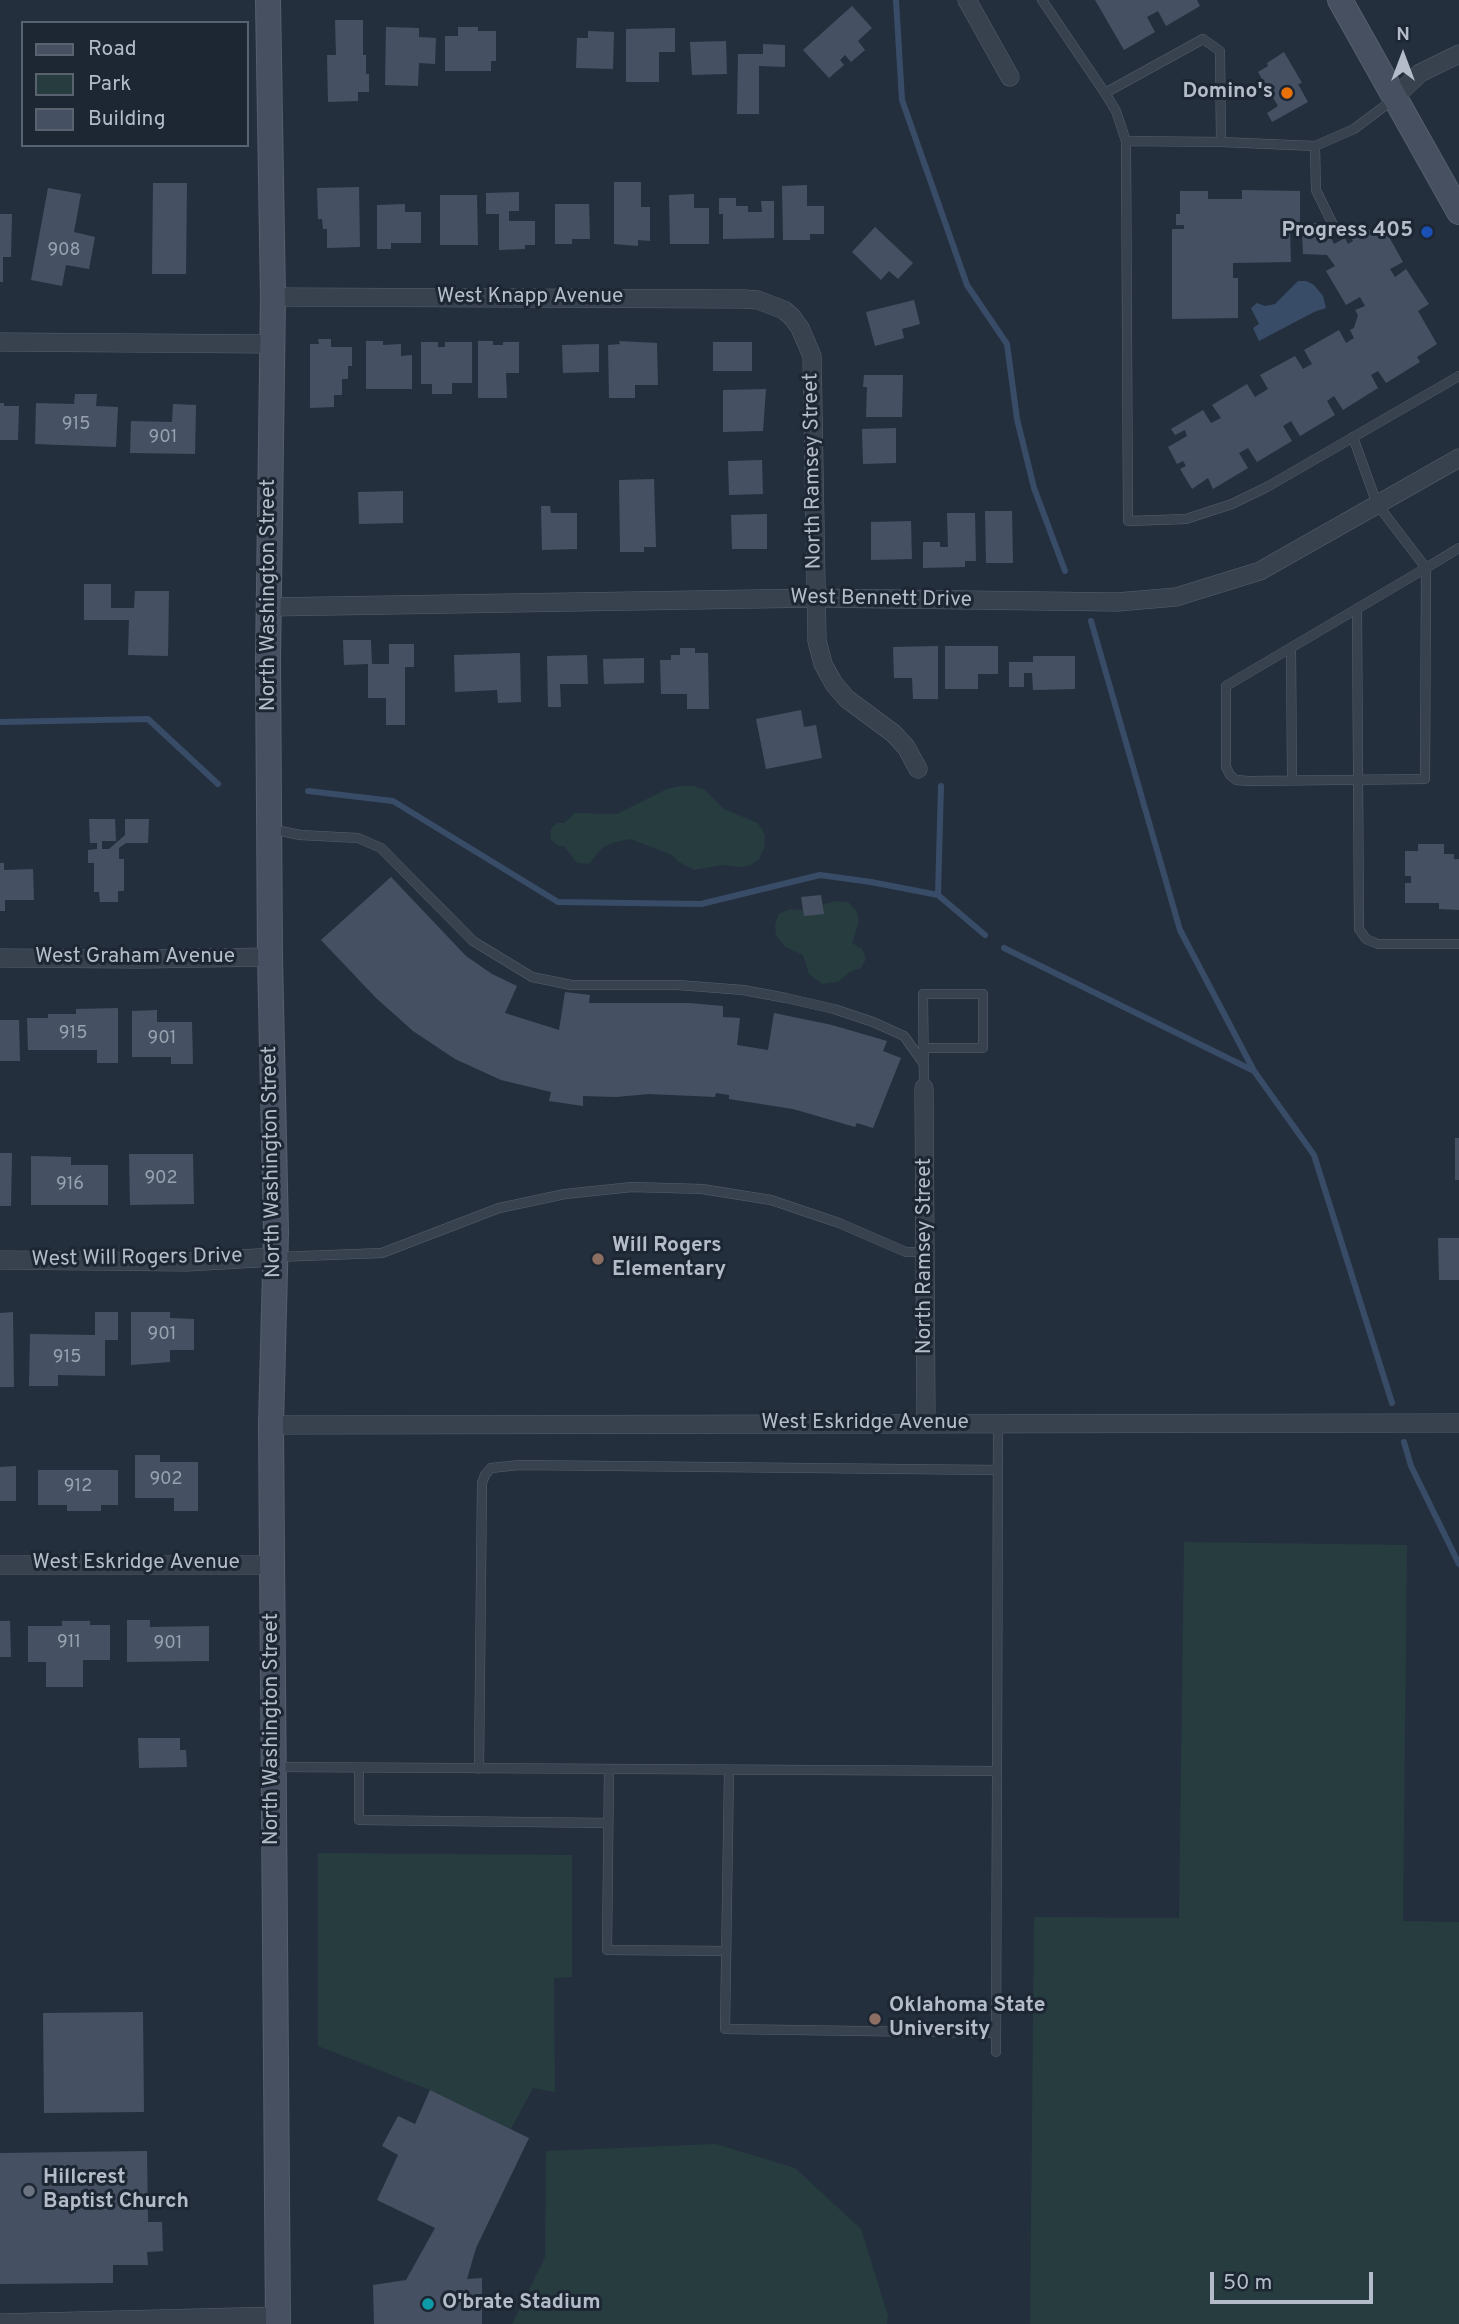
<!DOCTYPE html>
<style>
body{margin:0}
#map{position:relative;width:1459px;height:2324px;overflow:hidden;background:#242f3e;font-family:Overpass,sans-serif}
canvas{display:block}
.legend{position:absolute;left:21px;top:21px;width:228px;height:126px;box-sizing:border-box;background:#1d2633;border:2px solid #59626f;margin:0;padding:9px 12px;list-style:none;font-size:21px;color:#b4bcc9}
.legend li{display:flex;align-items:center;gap:14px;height:35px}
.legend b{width:35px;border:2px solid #59626f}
.north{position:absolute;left:1368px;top:21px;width:70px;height:70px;-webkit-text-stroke:5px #1d2633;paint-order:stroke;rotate:0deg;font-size:19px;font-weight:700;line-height:28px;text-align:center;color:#b4bcc9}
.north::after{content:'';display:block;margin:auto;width:24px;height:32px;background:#b4bcc9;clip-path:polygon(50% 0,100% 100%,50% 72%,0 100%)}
.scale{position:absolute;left:1210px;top:2272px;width:163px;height:32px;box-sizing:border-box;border:4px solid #b4bcc9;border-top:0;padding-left:9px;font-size:21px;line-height:24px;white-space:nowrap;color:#b4bcc9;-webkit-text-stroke:5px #1d2633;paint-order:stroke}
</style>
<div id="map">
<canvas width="1459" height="2324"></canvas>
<ul class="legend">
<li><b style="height:9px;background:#465061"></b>Road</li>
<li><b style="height:19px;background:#263c3f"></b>Park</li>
<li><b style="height:19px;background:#455162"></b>Building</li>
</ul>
<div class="north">N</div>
<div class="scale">50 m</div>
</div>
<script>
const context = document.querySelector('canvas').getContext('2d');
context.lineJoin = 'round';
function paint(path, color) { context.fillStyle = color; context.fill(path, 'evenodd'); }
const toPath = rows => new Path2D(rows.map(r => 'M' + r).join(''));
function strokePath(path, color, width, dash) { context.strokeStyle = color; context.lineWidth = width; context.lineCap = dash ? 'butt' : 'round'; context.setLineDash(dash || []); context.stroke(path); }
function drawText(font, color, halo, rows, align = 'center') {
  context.font = font + ' Overpass,sans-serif'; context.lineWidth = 6; context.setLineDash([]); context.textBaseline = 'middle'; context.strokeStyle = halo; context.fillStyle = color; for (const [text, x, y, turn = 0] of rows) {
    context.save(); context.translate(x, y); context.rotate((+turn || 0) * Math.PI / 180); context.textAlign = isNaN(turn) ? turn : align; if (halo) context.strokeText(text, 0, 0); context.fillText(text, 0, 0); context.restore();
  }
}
paint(toPath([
 [680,786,693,786,705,790,724,809,758,823,765,835,764,848,759,859,751,865,741,867,722,865,694,870,677,861,672,855,630,839,612,843,602,848,589,864,577,863,564,846,559,846,551,840,550,831,553,826,558,823,564,823,575,813,617,814,667,789],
 [836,901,848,902,856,910,859,921,852,943,862,949,866,959,861,968,850,972,838,982,822,984,809,974,803,955,784,946,776,935,775,924,779,914,790,909,802,910],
 [1184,1542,1407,1545,1403,1921,1459,1922,1459,2324,1030,2324,1034,1917,1179,1918],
 [318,1853,572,1855,572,1977,554,1978,555,2092,533,2088,511,2129,430,2090,318,2046],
 [716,2144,795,2168,861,2229,888,2316,887,2324,512,2324,545,2257,546,2151]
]), '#263c3f');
paint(toPath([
 [1298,281,1306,281,1314,285,1323,296,1326,308,1314,312,1259,341,1253,328,1259,324,1251,308,1257,303,1265,306,1275,304]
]), '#394c67');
strokePath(toPath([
 [896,0,902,100,967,285,1007,344,1017,419,1034,488,1065,571],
 [1091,621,1180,930,1254,1071,1314,1155,1392,1403],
 [0,722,148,719,218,784],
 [941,786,938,895,985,935],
 [308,791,393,801,558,902,701,904,820,875,871,882,938,895],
 [1004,948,1254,1071],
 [1404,1442,1411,1466,1459,1564]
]), '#394c67', 6);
paint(toPath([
 [1095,0,1197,0,1200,6,1166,26,1158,11,1147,17,1155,32,1124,50],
 [852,6,872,28,858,41,865,50,851,62,845,55,840,60,844,65,829,78,803,50],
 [335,20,363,20,363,55,366,55,366,74,369,74,369,92,358,92,358,101,328,102,327,55,336,55],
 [386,27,419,28,419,37,436,38,435,64,419,63,418,86,385,85],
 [458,27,478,27,478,31,496,31,496,61,491,61,491,71,445,71,445,36,458,36],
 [675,28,675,52,659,52,659,82,626,82,626,29],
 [588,31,614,32,613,69,576,68,577,38,588,38],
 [726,41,727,74,692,75,690,42],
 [763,44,785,45,785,67,759,66,759,114,737,114,738,54,763,54],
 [1284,52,1302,83,1298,84,1308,102,1272,122,1267,113,1278,106,1258,72,1268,66,1267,63],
 [614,182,641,182,641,207,650,207,650,241,638,240,638,246,614,244],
 [153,183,187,183,186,274,152,274],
 [807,185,807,206,824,206,824,234,810,234,810,240,783,240,782,186],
 [359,187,360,247,327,248,327,229,323,229,322,219,318,219,317,188],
 [48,188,81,194,74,232,95,237,89,269,66,265,62,286,31,280],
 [1242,190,1300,191,1300,223,1323,223,1334,244,1345,238,1348,244,1353,241,1350,235,1366,226,1371,232,1383,226,1403,262,1390,269,1395,277,1406,269,1429,304,1418,311,1437,344,1417,357,1420,362,1386,383,1378,371,1371,375,1378,388,1343,410,1334,396,1327,401,1335,415,1300,436,1291,421,1283,426,1292,441,1257,462,1248,448,1239,453,1248,468,1213,489,1208,478,1192,489,1180,469,1186,466,1183,461,1177,464,1168,447,1187,436,1185,430,1175,435,1171,429,1203,410,1211,423,1221,418,1212,405,1247,384,1255,397,1268,389,1260,375,1295,356,1303,369,1312,364,1304,350,1339,330,1346,343,1354,338,1350,330,1354,328,1358,315,1355,310,1365,306,1360,297,1346,305,1326,271,1335,266,1327,255,1303,254,1302,231,1290,231,1291,262,1233,263,1233,278,1238,278,1238,318,1172,319,1172,229,1184,229,1184,225,1176,225,1176,214,1180,214,1180,191,1208,191,1208,199,1242,199],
 [519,192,519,211,509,211,509,221,535,221,535,245,525,245,525,249,499,250,499,214,486,214,486,193],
 [694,194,694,208,709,208,709,244,670,244,669,195],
 [440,195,477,195,478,245,440,245],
 [719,198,736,198,736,206,748,206,748,212,762,212,761,201,774,201,774,238,723,239,723,214,719,214],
 [405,204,405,212,421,212,421,243,391,243,391,249,377,249,377,205],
 [555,204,589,204,590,239,572,239,572,244,555,244],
 [0,214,12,214,11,257,3,257,3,282,0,282],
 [875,227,913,263,898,279,889,271,881,280,852,252],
 [914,300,920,324,902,329,904,338,875,346,866,312],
 [318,339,331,339,331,347,352,347,352,366,348,366,348,379,342,379,342,395,334,395,334,407,310,408,310,344,319,344],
 [366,341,383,341,383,345,401,344,401,356,412,355,412,389,366,389],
 [478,341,493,341,493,345,503,345,503,342,519,342,519,373,506,373,507,398,478,398],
 [619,341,657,343,658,385,635,385,635,398,609,398,608,345,620,344],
 [421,342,438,342,438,347,445,347,445,342,472,342,472,383,452,383,452,394,432,394,432,384,421,384],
 [713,342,752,342,752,371,713,371],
 [599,344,599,372,563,373,562,345],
 [864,375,903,375,902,417,866,417,867,387,863,387],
 [766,389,763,431,723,432,723,390],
 [75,394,97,394,96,406,118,407,116,447,35,444,36,403,74,404],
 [0,403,4,403,4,406,19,406,18,440,0,440],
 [173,404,196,405,195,454,130,453,131,421,172,422],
 [896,428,896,463,863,464,862,429],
 [762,460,763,494,729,495,728,461],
 [654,479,656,547,644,547,644,552,620,552,619,480],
 [403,491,403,523,359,524,358,492],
 [541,506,550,506,551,513,577,513,577,549,542,550],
 [985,511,1012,511,1013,563,986,563],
 [947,513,975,513,976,561,965,561,965,567,923,568,923,542,940,542,940,547,948,547],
 [767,514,767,549,732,549,731,515],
 [911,521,912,559,871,560,871,522],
 [84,584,111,584,111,608,134,608,135,591,169,591,168,656,128,655,129,620,84,620],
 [343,640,371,640,372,664,389,664,389,644,414,644,414,667,405,667,405,725,386,725,386,698,368,698,368,664,344,665],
 [938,646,938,699,913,699,912,678,894,678,893,647],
 [945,646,998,646,998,674,978,674,978,689,945,689],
 [680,648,695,648,695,653,708,653,709,709,687,709,687,694,661,694,660,660,671,660,671,655,680,655],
 [520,653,521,702,498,703,497,690,455,692,454,655],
 [587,655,588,684,560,684,561,707,548,707,547,656],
 [1033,656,1075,656,1075,689,1033,690,1032,673,1024,673,1024,687,1009,687,1009,662,1033,662],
 [644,658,644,683,604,684,603,659],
 [801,710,804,727,816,725,822,758,766,769,756,719],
 [89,819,115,819,116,841,102,841,102,849,109,849,125,835,125,819,149,819,148,843,126,843,119,848,119,859,124,859,124,891,118,891,118,902,100,902,99,892,94,892,94,863,88,863,88,850,97,849,97,843,90,843],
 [1418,844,1444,844,1444,854,1454,854,1454,859,1459,859,1459,910,1439,909,1439,903,1405,903,1405,883,1411,883,1411,876,1405,876,1405,851,1418,851],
 [0,863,4,863,4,870,33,869,34,900,5,900,5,911,0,911],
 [391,877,466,956,492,974,517,986,505,1013,559,1030,565,992,590,995,589,1003,689,1003,723,1006,723,1017,740,1018,737,1045,768,1050,774,1013,832,1025,887,1041,883,1051,901,1058,873,1128,857,1123,855,1127,793,1109,729,1099,729,1095,716,1093,715,1097,649,1094,616,1097,583,1096,583,1106,549,1101,551,1092,501,1080,455,1059,413,1031,376,998,321,940],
 [821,895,824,914,804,916,801,897],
 [118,1008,118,1063,97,1063,97,1050,28,1050,27,1018,48,1018,48,1014,76,1014,76,1009],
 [157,1010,157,1022,192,1022,193,1064,171,1064,171,1057,132,1057,132,1011],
 [0,1020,19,1020,20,1061,0,1061],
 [1455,1138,1459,1138,1459,1180,1455,1180],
 [0,1153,12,1153,11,1206,0,1206],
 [129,1154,193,1154,194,1204,130,1205],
 [31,1156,71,1157,71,1165,108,1165,108,1205,31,1205],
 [1438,1238,1459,1238,1459,1280,1439,1280],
 [13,1312,14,1387,0,1387,0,1313],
 [95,1312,118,1312,118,1340,105,1340,105,1376,58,1375,58,1386,29,1386,30,1334,95,1335],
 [131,1312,170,1312,170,1318,194,1319,194,1350,170,1350,170,1362,131,1365],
 [135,1455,160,1455,160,1462,198,1462,198,1511,174,1511,174,1498,135,1498],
 [16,1466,16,1501,0,1501,0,1467],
 [38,1470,118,1470,118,1505,101,1505,101,1511,67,1511,67,1505,38,1505],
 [127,1620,150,1620,150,1627,209,1626,209,1661,127,1662],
 [0,1621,10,1621,11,1657,0,1657],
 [62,1621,90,1621,90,1625,110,1625,110,1660,83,1660,83,1687,46,1687,46,1662,28,1662,28,1626,62,1626],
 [138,1738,180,1738,180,1750,186,1750,187,1767,139,1768],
 [143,2012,144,2112,44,2113,43,2013],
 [430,2090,529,2138,476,2248,467,2279,482,2278,482,2324,374,2324,373,2285,406,2280,435,2228,377,2200,398,2155,382,2146,398,2116,415,2124],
 [147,2151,148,2222,162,2222,163,2251,147,2252,148,2265,113,2265,113,2283,0,2284,0,2153]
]), '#455162');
const lane = toPath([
 [1042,0,1105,93,1116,111,1126,141,1128,521,1186,519,1232,504,1267,487,1459,376],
 [1105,93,1203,39,1220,51,1221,142],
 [1126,141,1221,142,1315,146,1354,129,1394,99],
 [1315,146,1316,190,1334,227],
 [1353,437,1377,504,1426,568,1425,779,1249,781,1236,780,1230,775,1226,767,1226,686,1426,568,1459,548],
 [1357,609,1359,929,1366,939,1378,944,1459,944],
 [1291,648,1292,780],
 [271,829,300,835,358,838,381,848,473,941,532,977,571,985,678,985,743,990,786,998,834,1009,873,1022,904,1036,924,1064],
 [924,1048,983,1048,983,994,923,994,924,1088],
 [277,1257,382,1253,499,1208,565,1194,632,1187,702,1189,771,1200,839,1223,906,1252,926,1252],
 [275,1767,997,1771,998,1424],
 [359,1768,359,1820,608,1823],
 [479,1769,482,1483,485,1475,491,1468,519,1465,998,1470],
 [609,1769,607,1950,726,1951],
 [729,1770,725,2029,996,2033],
 [996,2052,997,1771]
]);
const street = toPath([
 [967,0,1010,77],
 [1394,98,1420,73,1459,54],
 [273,297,744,299,758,300,784,310,792,317,800,328,812,356,817,641,823,664,834,684,847,699,893,733,906,747,918,769],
 [0,342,272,344],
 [269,607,816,598,1117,602,1176,597,1260,571,1459,458],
 [0,958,141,959,270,957],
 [924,1088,926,1423],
 [0,1260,187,1262,275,1257],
 [271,1425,1459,1423],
 [0,1565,272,1565],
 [0,2323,278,2316]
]);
const secondary = toPath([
 [268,0,273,297,268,660,270,957,276,1232,271,1425,278,2324],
 [1340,0,1459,212]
]);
strokePath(lane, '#565f6c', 10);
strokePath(street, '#565f6c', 19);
strokePath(secondary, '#565f6c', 26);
strokePath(lane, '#38414e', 9);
strokePath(street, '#38414e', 18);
strokePath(secondary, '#465061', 24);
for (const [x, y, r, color] of [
 [1287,93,7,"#e8710a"],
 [1427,232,7,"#1a4fb4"],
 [598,1259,7,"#8d6e63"],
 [875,2019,7,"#8d6e63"],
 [29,2191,7,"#6b7280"],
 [428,2304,7,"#0f9aa8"]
]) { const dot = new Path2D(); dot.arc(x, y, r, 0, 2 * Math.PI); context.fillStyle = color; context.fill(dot); strokePath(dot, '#1d2633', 2.5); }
drawText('18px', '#98a1af', null, [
 ["908",64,251],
 ["915",76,425],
 ["901",163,438],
 ["915",73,1034],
 ["901",162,1039],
 ["902",161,1179],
 ["916",70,1185],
 ["901",162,1335],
 ["915",67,1358],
 ["902",166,1480],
 ["912",78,1487],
 ["911",69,1643],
 ["901",168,1644]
]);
drawText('bold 21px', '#b4bcc9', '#1d2633', [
 ["Domino's",1273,93,"right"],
 ["Progress 405",1413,232,"right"],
 ["Will Rogers",612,1247],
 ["Elementary",612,1271],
 ["Oklahoma State",889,2007],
 ["University",889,2031],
 ["Hillcrest",43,2179],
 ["Baptist Church",43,2203],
 ["O'brate Stadium",442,2304]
], 'left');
drawText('21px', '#b4bcc9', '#1d2633', [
 ["West Knapp Avenue",530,298],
 ["North Ramsey Street",814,471,-91],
 ["North Washington Street",270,595,-90],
 ["West Bennett Drive",881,600,1],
 ["West Graham Avenue",135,958],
 ["North Washington Street",273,1162,-91],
 ["North Ramsey Street",926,1256,-90],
 ["West Will Rogers Drive",137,1259,-1],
 ["West Eskridge Avenue",865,1424],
 ["West Eskridge Avenue",136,1564],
 ["North Washington Street",273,1729,-90]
]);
</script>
